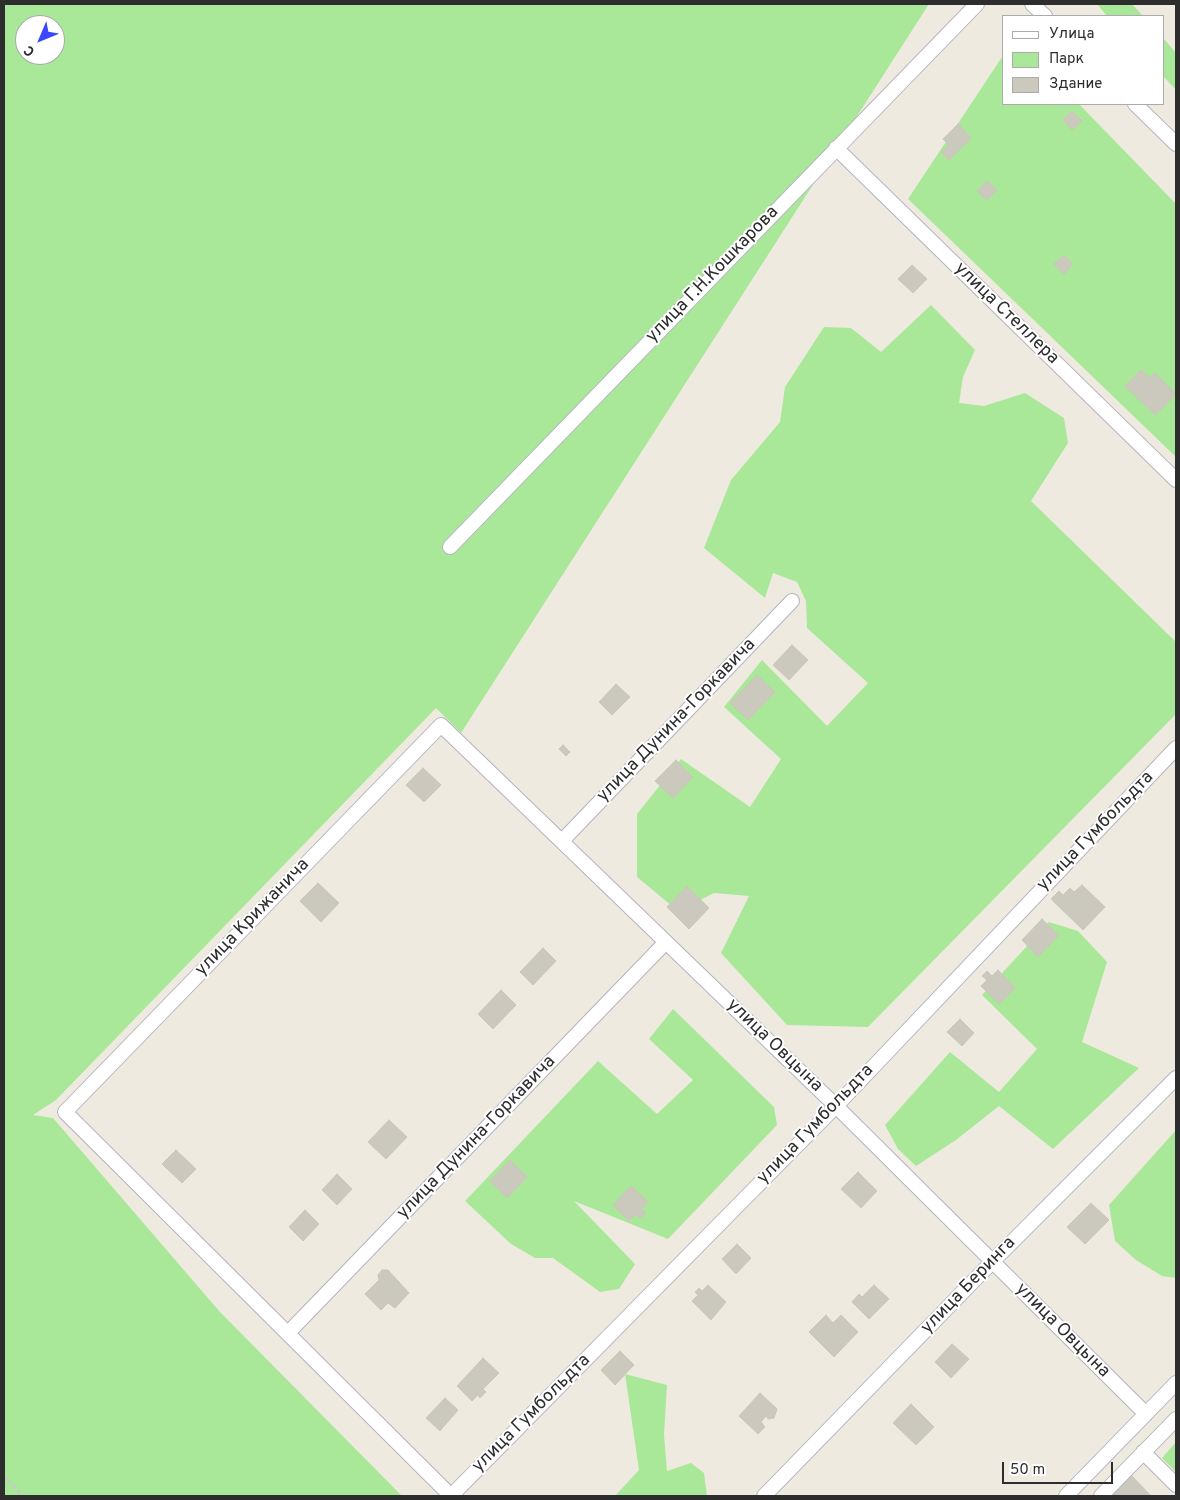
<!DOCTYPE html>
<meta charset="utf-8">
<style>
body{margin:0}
#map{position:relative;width:1180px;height:1500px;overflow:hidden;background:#efeadf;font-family:Overpass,sans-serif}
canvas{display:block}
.frame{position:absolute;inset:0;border:5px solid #2d2d2d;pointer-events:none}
.legend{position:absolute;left:1002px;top:15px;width:162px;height:90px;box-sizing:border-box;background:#fff;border:1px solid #ababab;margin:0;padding:6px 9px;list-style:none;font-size:15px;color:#2d2d2d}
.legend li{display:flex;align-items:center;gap:10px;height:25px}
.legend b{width:25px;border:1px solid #ababab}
.north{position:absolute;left:15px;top:15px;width:50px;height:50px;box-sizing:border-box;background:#fff;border:1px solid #ababab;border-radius:50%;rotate:225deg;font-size:14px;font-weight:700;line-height:20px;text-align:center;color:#2d2d2d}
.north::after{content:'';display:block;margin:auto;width:18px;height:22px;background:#3c47ff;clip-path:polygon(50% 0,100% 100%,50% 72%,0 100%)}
.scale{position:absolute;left:1002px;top:1462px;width:111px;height:22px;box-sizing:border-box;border:2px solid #2d2d2d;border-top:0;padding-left:6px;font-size:15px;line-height:18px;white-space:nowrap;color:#2d2d2d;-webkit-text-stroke:4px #fff;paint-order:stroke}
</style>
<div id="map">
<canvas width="1180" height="1500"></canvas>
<div class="frame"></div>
<ul class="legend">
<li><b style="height:6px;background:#fff"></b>Улица</li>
<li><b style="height:14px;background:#aae899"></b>Парк</li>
<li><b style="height:14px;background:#cbc8bd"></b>Здание</li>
</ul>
<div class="north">С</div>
<div class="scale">50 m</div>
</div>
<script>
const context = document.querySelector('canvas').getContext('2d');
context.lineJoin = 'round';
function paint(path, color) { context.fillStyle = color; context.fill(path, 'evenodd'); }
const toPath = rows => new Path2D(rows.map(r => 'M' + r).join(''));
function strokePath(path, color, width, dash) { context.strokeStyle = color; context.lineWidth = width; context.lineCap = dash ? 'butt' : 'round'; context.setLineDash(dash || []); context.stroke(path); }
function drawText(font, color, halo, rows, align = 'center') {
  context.font = font + ' Overpass,sans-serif'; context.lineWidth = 4; context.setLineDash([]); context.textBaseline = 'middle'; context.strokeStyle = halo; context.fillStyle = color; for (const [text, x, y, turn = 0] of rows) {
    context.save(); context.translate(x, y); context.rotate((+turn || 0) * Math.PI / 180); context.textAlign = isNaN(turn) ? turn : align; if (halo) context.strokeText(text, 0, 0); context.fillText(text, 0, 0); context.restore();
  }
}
paint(toPath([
 [4,4,929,4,461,733,436,708,56,1100,33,1115,53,1118,220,1312,402,1496,4,1496],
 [25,25,55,25,55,55,25,55],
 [1097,4,1132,4,1143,16,1107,16],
 [1164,39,1176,53,1176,90,1164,77],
 [1004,54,1004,104,1079,104,1176,204,1176,457,908,199],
 [931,305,975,350,963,377,959,403,984,406,1025,393,1064,418,1068,443,1031,501,1176,642,1176,714,868,1027,787,1025,721,953,749,896,714,893,678,911,637,877,637,814,681,759,750,807,781,759,724,707,762,660,827,726,868,683,807,628,806,601,797,582,773,573,765,598,704,548,731,480,780,422,785,387,824,327,851,328,881,352],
 [1049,922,1078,931,1107,962,1082,1042,1139,1068,1053,1149,999,1106,956,1140,916,1166,898,1149,885,1125,950,1052,999,1092,1037,1049,982,995],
 [673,1009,774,1107,777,1125,668,1239,574,1201,635,1264,619,1289,600,1292,553,1258,535,1258,511,1244,465,1201,598,1061,657,1114,693,1080,649,1039],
 [1176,1130,1176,1278,1162,1276,1136,1260,1115,1241,1109,1205],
 [625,1374,667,1385,664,1435,667,1471,691,1463,704,1473,707,1496,615,1496,639,1470],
 [1176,1442,1176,1472,1162,1458]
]), '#aae899');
const building = toPath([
 [1072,111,1082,121,1072,130,1063,120,1072,111],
 [958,124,971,138,949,160,941,152,949,145,943,139,958,124],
 [987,181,997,190,987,200,977,191,987,181],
 [1064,255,1073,264,1064,274,1054,264,1064,255],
 [912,265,927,279,913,293,898,279,912,265],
 [1141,370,1150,378,1155,373,1176,394,1155,415,1125,386,1141,370],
 [792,645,808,660,789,680,773,665,792,645],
 [757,675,775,692,748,720,730,703,757,675],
 [616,684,630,697,612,715,599,702,616,684],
 [563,745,570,752,566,756,559,749,563,745],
 [676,760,693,777,673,798,655,781,676,760],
 [423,768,441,785,424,802,406,785,423,768],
 [318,883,339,903,321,922,300,901,318,883],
 [1082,885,1105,907,1083,930,1051,899,1059,891,1063,895,1070,888,1074,892,1082,885],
 [687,886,709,908,689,929,667,907,687,886],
 [1042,919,1059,935,1038,957,1022,940,1042,919],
 [543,948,556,961,533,985,520,972,543,948],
 [998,970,1015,988,999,1004,981,986,987,980,982,976,987,971,992,976,998,970],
 [501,990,516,1005,493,1029,478,1014,501,990],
 [960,1019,974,1033,962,1046,947,1032,960,1019],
 [389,1120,407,1137,386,1159,368,1142,389,1120],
 [176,1150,196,1169,182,1183,162,1164,176,1150],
 [510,1160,527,1177,507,1198,490,1181,510,1160],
 [858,1172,877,1191,861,1208,841,1189,858,1172],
 [337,1174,352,1189,337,1205,322,1190,337,1174],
 [631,1186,648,1202,641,1209,646,1213,640,1218,636,1214,629,1221,613,1205,631,1186],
 [1091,1203,1109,1220,1085,1244,1067,1227,1091,1203],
 [305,1210,319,1224,303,1241,289,1227,305,1210],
 [737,1244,751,1258,736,1274,722,1259,737,1244],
 [382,1270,388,1270,409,1293,395,1308,388,1303,381,1310,365,1294,379,1280,378,1275,382,1270],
 [708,1285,726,1302,711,1320,692,1301,698,1295,695,1292,699,1288,702,1291,708,1285],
 [874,1285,889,1299,869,1319,852,1302,859,1294,862,1297,874,1285],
 [826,1315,833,1323,841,1315,858,1332,834,1357,809,1332,826,1315],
 [952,1344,969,1359,951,1378,935,1362,952,1344],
 [620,1351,634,1365,615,1385,601,1370,620,1351],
 [483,1358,499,1373,483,1389,486,1392,480,1398,478,1395,472,1401,457,1386,483,1358],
 [760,1393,777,1409,774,1418,768,1419,766,1416,761,1422,765,1427,758,1434,739,1416,760,1393],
 [445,1398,458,1410,440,1431,426,1418,445,1398],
 [911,1404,934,1427,916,1445,893,1423,911,1404],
 [1132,1476,1151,1496,1112,1496,1132,1476]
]);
paint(building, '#cbc8bd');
strokePath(building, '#cbc7b8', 1);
const street = toPath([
 [1032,4,1045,16],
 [1135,104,1176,144],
 [836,148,1176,480],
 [450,547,977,4],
 [562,841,792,601],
 [288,1333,666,942],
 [1143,1452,1176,1485],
 [451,1496,65,1112,441,725,836,1106,1146,1414],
 [451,1496,836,1106,1176,748],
 [764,1496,992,1262,1176,1078],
 [1066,1496,1176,1383],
 [1101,1496,1176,1419]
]);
strokePath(street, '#b3b3c1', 16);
strokePath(toPath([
 [4,1476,23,1496]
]), '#c8c8c8', 2.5, [4, 2.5]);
strokePath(street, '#fff', 14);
drawText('18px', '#2d2d2d', '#fff', [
 ["улица Г.Н.Кошкарова",713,275,-46],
 ["улица Стеллера",1006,314,44],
 ["улица Дунина-Горкавича",677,721,-46],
 ["улица Гумбольдта",1096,832,-46],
 ["улица Крижанича",253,918,-46],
 ["улица Овцына",774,1046,44],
 ["улица Гумбольдта",816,1125,-46],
 ["улица Дунина-Горкавича",477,1138,-46],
 ["улица Беринга",969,1286,-46],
 ["улица Овцына",1062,1331,45],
 ["улица Гумбольдта",532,1414,-45]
]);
</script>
